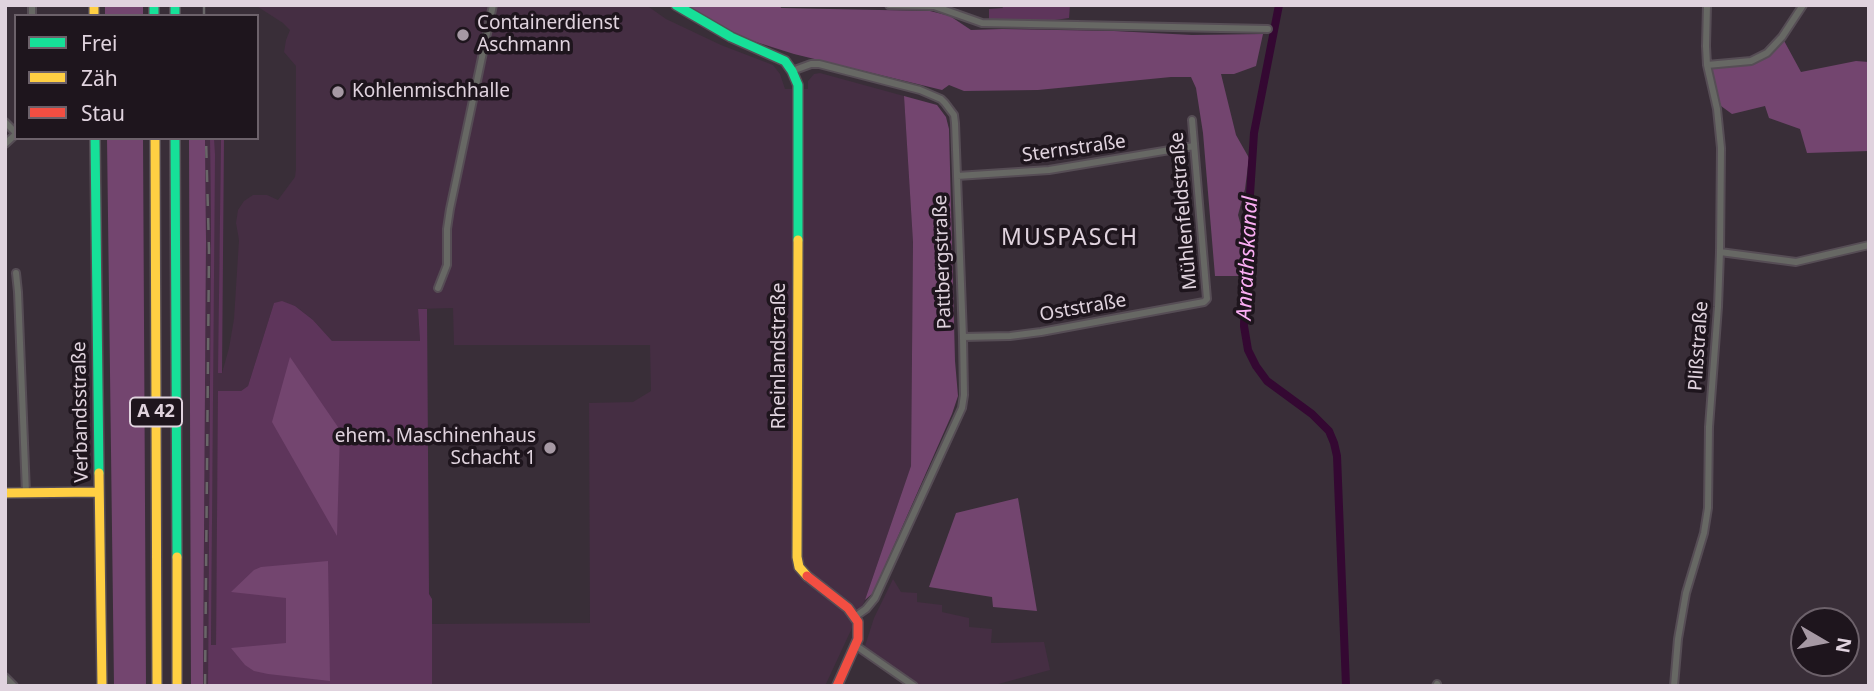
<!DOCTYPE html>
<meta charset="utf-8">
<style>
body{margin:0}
#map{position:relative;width:1874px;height:691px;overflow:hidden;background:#392e38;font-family:"Noto Sans",sans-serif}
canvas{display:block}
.frame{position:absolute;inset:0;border:7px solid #e0d3de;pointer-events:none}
.legend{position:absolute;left:14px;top:14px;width:245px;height:126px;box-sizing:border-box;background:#1e151d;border:2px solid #6c616a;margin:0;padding:9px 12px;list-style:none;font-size:21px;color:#e0d3de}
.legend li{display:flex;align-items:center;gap:14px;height:35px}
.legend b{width:35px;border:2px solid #6c616a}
.north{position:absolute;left:1790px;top:607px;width:70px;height:70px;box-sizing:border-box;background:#1e151d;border:2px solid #6c616a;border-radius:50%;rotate:100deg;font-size:19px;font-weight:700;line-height:28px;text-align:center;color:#e0d3de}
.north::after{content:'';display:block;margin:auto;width:24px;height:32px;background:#a699a4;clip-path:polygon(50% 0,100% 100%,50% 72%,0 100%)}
</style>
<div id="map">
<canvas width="1874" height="691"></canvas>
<div class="frame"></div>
<ul class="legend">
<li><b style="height:9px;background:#16e098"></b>Frei</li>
<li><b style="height:9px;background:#ffcf43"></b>Zäh</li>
<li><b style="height:9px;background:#f24e42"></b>Stau</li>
</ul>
<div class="north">N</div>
</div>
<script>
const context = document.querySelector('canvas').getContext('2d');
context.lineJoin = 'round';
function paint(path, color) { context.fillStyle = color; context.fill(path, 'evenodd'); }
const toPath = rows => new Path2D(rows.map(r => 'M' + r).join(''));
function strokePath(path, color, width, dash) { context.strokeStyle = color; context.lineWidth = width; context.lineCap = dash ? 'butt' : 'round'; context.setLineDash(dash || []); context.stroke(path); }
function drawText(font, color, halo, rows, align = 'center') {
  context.font = font + ' "Noto Sans",sans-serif'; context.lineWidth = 7; context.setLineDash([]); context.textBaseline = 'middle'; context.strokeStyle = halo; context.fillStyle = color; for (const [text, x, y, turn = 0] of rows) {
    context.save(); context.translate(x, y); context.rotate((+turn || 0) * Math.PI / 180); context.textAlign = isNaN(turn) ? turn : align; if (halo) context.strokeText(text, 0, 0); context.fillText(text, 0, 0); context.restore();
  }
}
paint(toPath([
 [255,5,646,5,666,19,721,45,773,65,780,74,785,89,808,89,808,81,814,74,820,73,904,96,913,242,911,466,865,600,825,686,432,686,432,624,590,623,589,403,633,402,651,391,650,345,454,345,453,308,418,309,420,341,332,341,313,320,295,306,274,303,248,386,241,391,219,392,216,645,211,645,214,138,221,138,219,373,222,373,229,348,234,319,239,240,236,223,238,210,244,201,253,195,267,195,278,200,295,177,296,169,296,66,284,52,286,40,290,30,283,23],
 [205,138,210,138,211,228,208,686,203,686,206,241],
 [893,579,901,592,917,593,917,602,942,605,942,612,969,618,969,627,992,629,991,643,1044,642,1050,670,991,686,919,686,865,646,874,618]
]), '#452e43');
paint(toPath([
 [1001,5,1070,5,1069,18,1041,22,1029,19,989,20,989,9,1003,8],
 [210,138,214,138,215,155,211,645,216,645,218,391,241,391,248,386,274,303,282,301,295,306,313,320,332,341,420,341,418,309,427,309,429,594,432,599,432,686,208,686,211,228],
 [221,138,224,138,222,373,218,373]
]), '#5e355b');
paint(toPath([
 [105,5,143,5,143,16,105,16],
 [683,5,780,5,781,8,930,11,950,16,971,30,1002,29,1114,31,1192,35,1263,34,1256,66,1234,74,1221,74,1236,135,1249,158,1245,189,1238,215,1245,240,1244,276,1215,276,1203,133,1196,88,1191,77,1171,77,1038,90,964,91,949,85,942,90,794,54,737,36],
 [1782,37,1801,72,1856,61,1869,62,1869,151,1807,153,1800,129,1769,118,1765,106,1732,114,1721,106,1707,65,1751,61,1767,53],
 [904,96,937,105,946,117,949,129,955,361,958,396,952,414,873,593,865,600,911,466,913,242],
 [107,138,143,138,146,686,114,686],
 [189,138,205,138,206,241,203,686,191,686],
 [290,357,340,430,337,536,272,422],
 [1018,498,1037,611,993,607,992,597,929,587,956,513],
 [328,561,330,681,268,674,254,671,245,665,231,648,286,643,286,598,231,592,254,570,261,567]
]), '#73456f');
strokePath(toPath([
 [1279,5,1254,133,1247,240,1244,326,1248,350,1256,366,1267,381,1312,414,1329,431,1334,443,1337,456,1346,686]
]), '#340832', 8);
const street = toPath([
 [32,5,32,16],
 [889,5,934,6,982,23,1268,29],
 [1707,65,1751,61,1767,53,1782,37,1803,5],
 [792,71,811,64,819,64,920,90,941,99,945,103,954,115,955,123,963,337,964,395,962,408,875,598,866,609,856,616],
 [5,122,16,133],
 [5,144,16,134],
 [957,176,1049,170,1194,146],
 [1720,252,1796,262,1869,245],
 [16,273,18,292,26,493],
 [438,288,447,265,447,229,450,209,493,5],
 [963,337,1010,336,1041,332,1204,302,1207,299,1192,120],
 [855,645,914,686],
 [5,677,14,686],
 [1436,686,1437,684],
 [1674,686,1678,639,1686,593,1704,533,1708,508,1709,427,1718,307,1720,252,1721,148,1717,109,1707,65,1706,46,1707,5]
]);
const fast = toPath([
 [154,5,154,16],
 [175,5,175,16],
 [676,5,731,37,785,61,792,71,798,85,798,240],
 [95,138,99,473],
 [175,138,177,557]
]);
const slow = toPath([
 [94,5,94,16],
 [155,138,157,686],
 [798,240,797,557,799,567,807,576],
 [99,473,102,686],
 [5,493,99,492],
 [177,557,177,686]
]);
const jam = toPath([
 [807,576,848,608,858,622,858,639,837,686]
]);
strokePath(street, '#564d55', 10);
strokePath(fast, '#564d55', 12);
strokePath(slow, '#564d55', 12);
strokePath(jam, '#564d55', 12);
strokePath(street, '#676864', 6);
strokePath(fast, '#16e098', 9);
strokePath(slow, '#ffcf43', 9);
strokePath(jam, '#f24e42', 9);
strokePath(toPath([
 [204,5,204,16],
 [205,686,209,250,206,138]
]), '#696668', 2.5, [12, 12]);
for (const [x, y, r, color] of [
 [463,35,7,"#a699a4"],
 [338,92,7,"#a699a4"],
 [550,448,7,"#a699a4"]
]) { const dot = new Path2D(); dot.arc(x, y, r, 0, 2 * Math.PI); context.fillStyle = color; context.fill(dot); strokePath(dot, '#1e151d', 2.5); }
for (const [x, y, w] of [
 [156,412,52]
]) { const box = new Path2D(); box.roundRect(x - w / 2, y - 14.5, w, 29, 5); context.fillStyle = '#1e151d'; context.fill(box); strokePath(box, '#e0d3de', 2); }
drawText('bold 18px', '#e0d3de', null, [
 ["A 42",156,412]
]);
drawText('19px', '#e0d3de', '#1e151d', [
 ["Containerdienst",477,24],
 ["Aschmann",477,46],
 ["Kohlenmischhalle",352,92],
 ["ehem. Maschinenhaus",536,437,"right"],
 ["Schacht 1",536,459,"right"]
], 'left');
drawText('19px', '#e0d3de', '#1e151d', [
 ["Sternstraße",1074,149,-8],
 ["Mühlenfeldstraße",1184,211,-95],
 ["Pattbergstraße",943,262,-92],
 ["Oststraße",1083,308,-10],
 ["Plißstraße",1699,346,-86],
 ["Rheinlandstraße",780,356,-90],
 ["Verbandsstraße",81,412,-91]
]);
drawText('italic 21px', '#fbaef4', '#1e151d', [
 ["Anrathskanal",1248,258,-87]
]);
context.letterSpacing = '2px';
drawText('23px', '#e0d3de', '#1e151d', [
 ["MUSPASCH",1070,238]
]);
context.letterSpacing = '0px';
</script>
